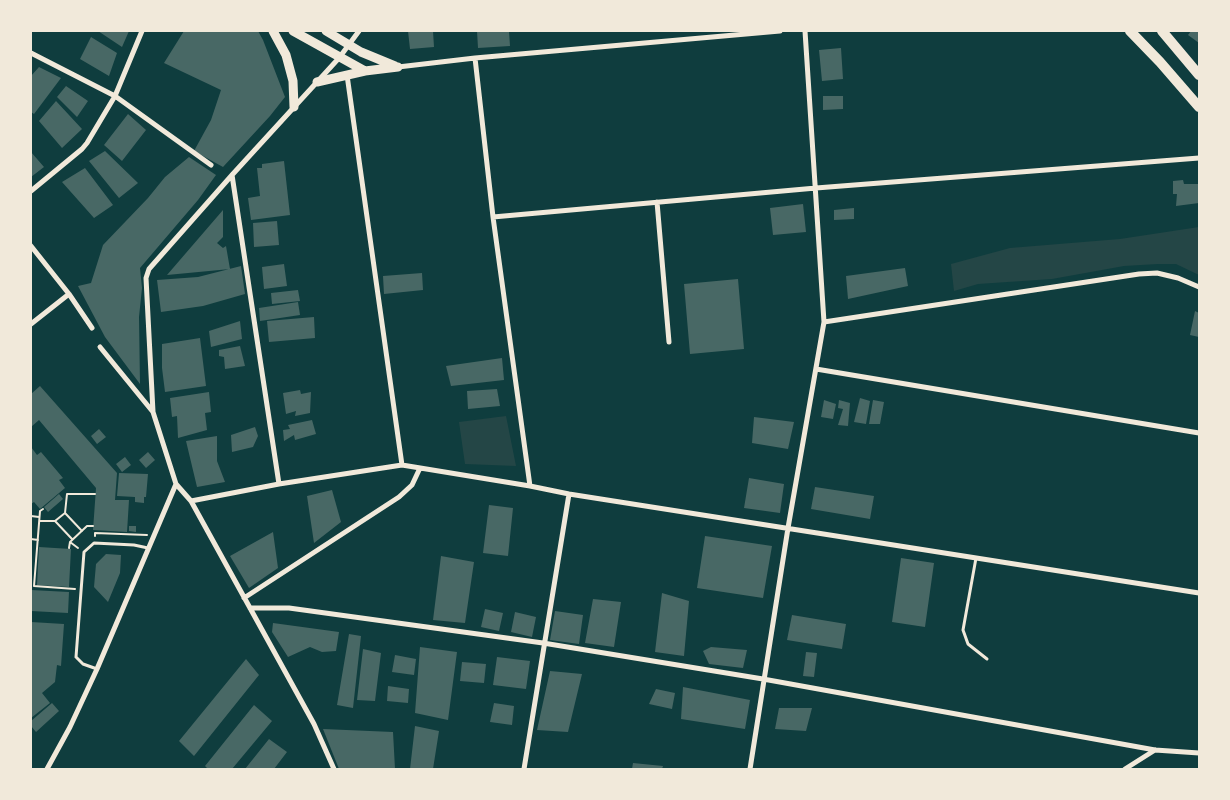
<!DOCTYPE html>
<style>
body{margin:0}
#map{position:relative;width:1230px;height:800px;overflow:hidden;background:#0f3d3e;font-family:"Fira Sans",sans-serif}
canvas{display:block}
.frame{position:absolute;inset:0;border:32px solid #f1e9da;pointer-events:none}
</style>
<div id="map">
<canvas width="1230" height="800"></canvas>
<div class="frame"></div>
</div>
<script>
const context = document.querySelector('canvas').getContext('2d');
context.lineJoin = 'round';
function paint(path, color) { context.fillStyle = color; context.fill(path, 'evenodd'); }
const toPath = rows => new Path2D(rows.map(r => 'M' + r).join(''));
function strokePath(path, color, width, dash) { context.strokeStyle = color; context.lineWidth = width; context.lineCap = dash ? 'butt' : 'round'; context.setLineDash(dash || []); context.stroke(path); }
paint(toPath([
 [1199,227,1199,275,1176,264,1158,264,1124,266,1052,279,978,284,954,291,951,264,1010,248,1120,239],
 [506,416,516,466,465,464,459,422]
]), '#244646');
paint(toPath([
 [98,31,129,31,122,47],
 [184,31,258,31,263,40,285,97,270,116,223,167,194,151,211,120,221,90,164,63],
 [408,31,433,31,434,47,410,49],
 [477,31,509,31,510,46,478,48],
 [1191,31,1199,31,1199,43,1188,35],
 [91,37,117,53,109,76,80,59],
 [841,48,843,79,822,81,819,50],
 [39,67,61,78,34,114,31,112,31,76],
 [66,86,88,101,77,117,57,97],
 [823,96,843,96,843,109,823,110],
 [56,101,82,129,62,148,39,121],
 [128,114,146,130,122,161,104,145],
 [105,151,138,183,119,198,89,161],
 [31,152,44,167,31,177],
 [189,157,216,175,198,200,140,268,142,288,139,317,140,384,105,337,78,286,91,283,103,245,148,198,165,177],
 [284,161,290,215,251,220,248,198,260,196,257,168,262,168,262,164],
 [85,168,113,205,94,218,62,182],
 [1183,180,1184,184,1199,184,1199,203,1176,206,1177,194,1173,194,1173,181],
 [803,204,806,232,773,235,770,208],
 [854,208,854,219,834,220,834,210],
 [223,210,223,237,217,243,223,248,226,246,230,269,167,275],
 [277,221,279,245,254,247,253,223],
 [284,264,287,286,264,289,262,267],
 [241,266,245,294,203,306,161,312,157,280,198,277],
 [905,268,908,286,848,299,846,276],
 [422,273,423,290,384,294,383,276],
 [738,279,744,349,690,354,684,284],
 [298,290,300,301,272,304,271,293],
 [298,302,300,315,260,321,259,308],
 [1195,311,1199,313,1199,337,1190,335],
 [314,317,315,338,269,342,267,321],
 [240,321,242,339,211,347,209,331],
 [200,338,206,386,165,392,162,368,162,344],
 [240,346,245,366,225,369,224,357,219,356,219,350],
 [502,358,504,380,451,386,446,366],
 [40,386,117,473,115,500,129,500,127,532,93,530,96,488,39,420,31,427,31,394],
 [497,389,500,406,468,409,467,391],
 [300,390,301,394,311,392,310,413,295,416,296,411,286,414,283,393],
 [209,392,211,412,205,413,207,430,178,438,177,416,172,417,170,398],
 [860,398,870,401,866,424,854,422],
 [824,400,836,404,833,419,821,417],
 [839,400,850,403,848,426,838,425,843,409,838,408],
 [873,400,884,402,880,424,869,424],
 [754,417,794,422,788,449,752,443],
 [312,420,316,434,295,440,294,435,284,441,283,430,290,429,288,425],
 [255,427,258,436,253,447,232,452,231,435],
 [99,429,106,437,97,444,91,436],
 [217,436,217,461,225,482,197,487,186,441],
 [31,447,37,455,41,452,63,478,59,480,65,488,40,509,34,502,31,504],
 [148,452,155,460,146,468,139,460],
 [125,457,131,465,122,472,116,464],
 [119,473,148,474,146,497,144,497,144,503,135,502,135,497,117,496],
 [749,478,784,484,780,513,744,508],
 [815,487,874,496,870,519,811,509],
 [332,490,341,522,314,543,307,496],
 [59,494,63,499,48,512,44,507],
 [489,505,513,508,508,556,483,553],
 [129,526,136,526,136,532,129,531],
 [273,532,278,568,249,588,230,556],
 [705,536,772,546,763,598,697,588],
 [39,547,71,549,69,587,37,585],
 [106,554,121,555,120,573,108,602,94,587,96,564],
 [441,556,474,562,465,623,433,620],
 [901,558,934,563,925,627,892,622],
 [31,590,69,592,68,613,31,611],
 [662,593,689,601,684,656,655,652],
 [593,599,621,602,614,647,585,643],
 [485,609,503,613,499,631,481,627],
 [555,611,583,615,579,644,550,640],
 [515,612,536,617,532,637,511,632],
 [792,615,846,624,842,649,787,640],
 [31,622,64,624,61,666,57,665,55,682,42,693,50,703,31,718],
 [273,623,339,632,336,651,322,652,310,647,288,657,272,632],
 [349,634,361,636,353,708,337,705],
 [420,647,457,652,448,720,415,713],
 [711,647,747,650,743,668,709,664,703,651],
 [363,649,381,653,375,701,357,700],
 [806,652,817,653,814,677,803,676],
 [395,655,416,659,414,675,392,672],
 [497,657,530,661,526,689,493,685],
 [246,659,259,675,194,756,179,741],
 [462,662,486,664,484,683,460,681],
 [550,671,582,674,568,732,537,730],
 [388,686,409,689,408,703,387,701],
 [683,687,750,700,745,729,681,719],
 [656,689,675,693,672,709,649,704],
 [52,703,59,711,36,732,31,726,31,721],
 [494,703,514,706,512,725,490,722],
 [254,705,272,721,232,769,208,769,205,766],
 [779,708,812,708,806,731,775,729],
 [415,726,439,731,433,769,410,769],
 [323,729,393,732,395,769,339,769],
 [269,739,287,752,274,769,245,769],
 [633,763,663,766,662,769,632,769]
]), '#486865');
strokePath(toPath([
 [43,509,40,511,34,586,75,589],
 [31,516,39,517],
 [40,521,55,521,65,513],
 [55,521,72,539],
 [82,531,65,513,67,494,95,494],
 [95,536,95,533,147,535],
 [31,539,38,540],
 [69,548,70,542],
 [78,548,70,542,87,526,93,526]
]), '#f1e9da', 2);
strokePath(toPath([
 [976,558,963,630,968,644,987,659],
 [97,669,83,664,76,657,84,552,94,543,134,545,148,548]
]), '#f1e9da', 3);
strokePath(toPath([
 [31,53,115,96,211,165],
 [475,58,493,217,530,486],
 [398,67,475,58,780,31],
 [347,75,402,465],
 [232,175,279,484],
 [31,191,82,149,87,143,115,96,142,31],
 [657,202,669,342],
 [493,217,816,188,1199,158],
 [31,246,69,294,92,328],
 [824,322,1139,274,1157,273,1178,278,1199,287],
 [31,324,69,294],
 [100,347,153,412],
 [816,369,1199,433],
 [191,501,279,484,402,465,530,486,569,494,1199,593],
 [244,598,399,497,412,485,420,468],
 [250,608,289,608,543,643,763,679,1155,750,1199,753],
 [47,769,70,727,97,669,176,484],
 [334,769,314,724,191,501,176,484,153,412,146,278,149,269,232,175,339,58,359,31],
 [524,769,569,494],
 [750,769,788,528,824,322,805,31],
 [1125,769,1155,750]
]), '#f1e9da', 5);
strokePath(toPath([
 [273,31,286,55,293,81,294,107],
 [293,31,365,71],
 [326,31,361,52,395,66],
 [317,82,365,71,398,67]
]), '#f1e9da', 9);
strokePath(toPath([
 [1130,31,1160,62,1199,107],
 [1162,31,1199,75]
]), '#f1e9da', 10);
</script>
